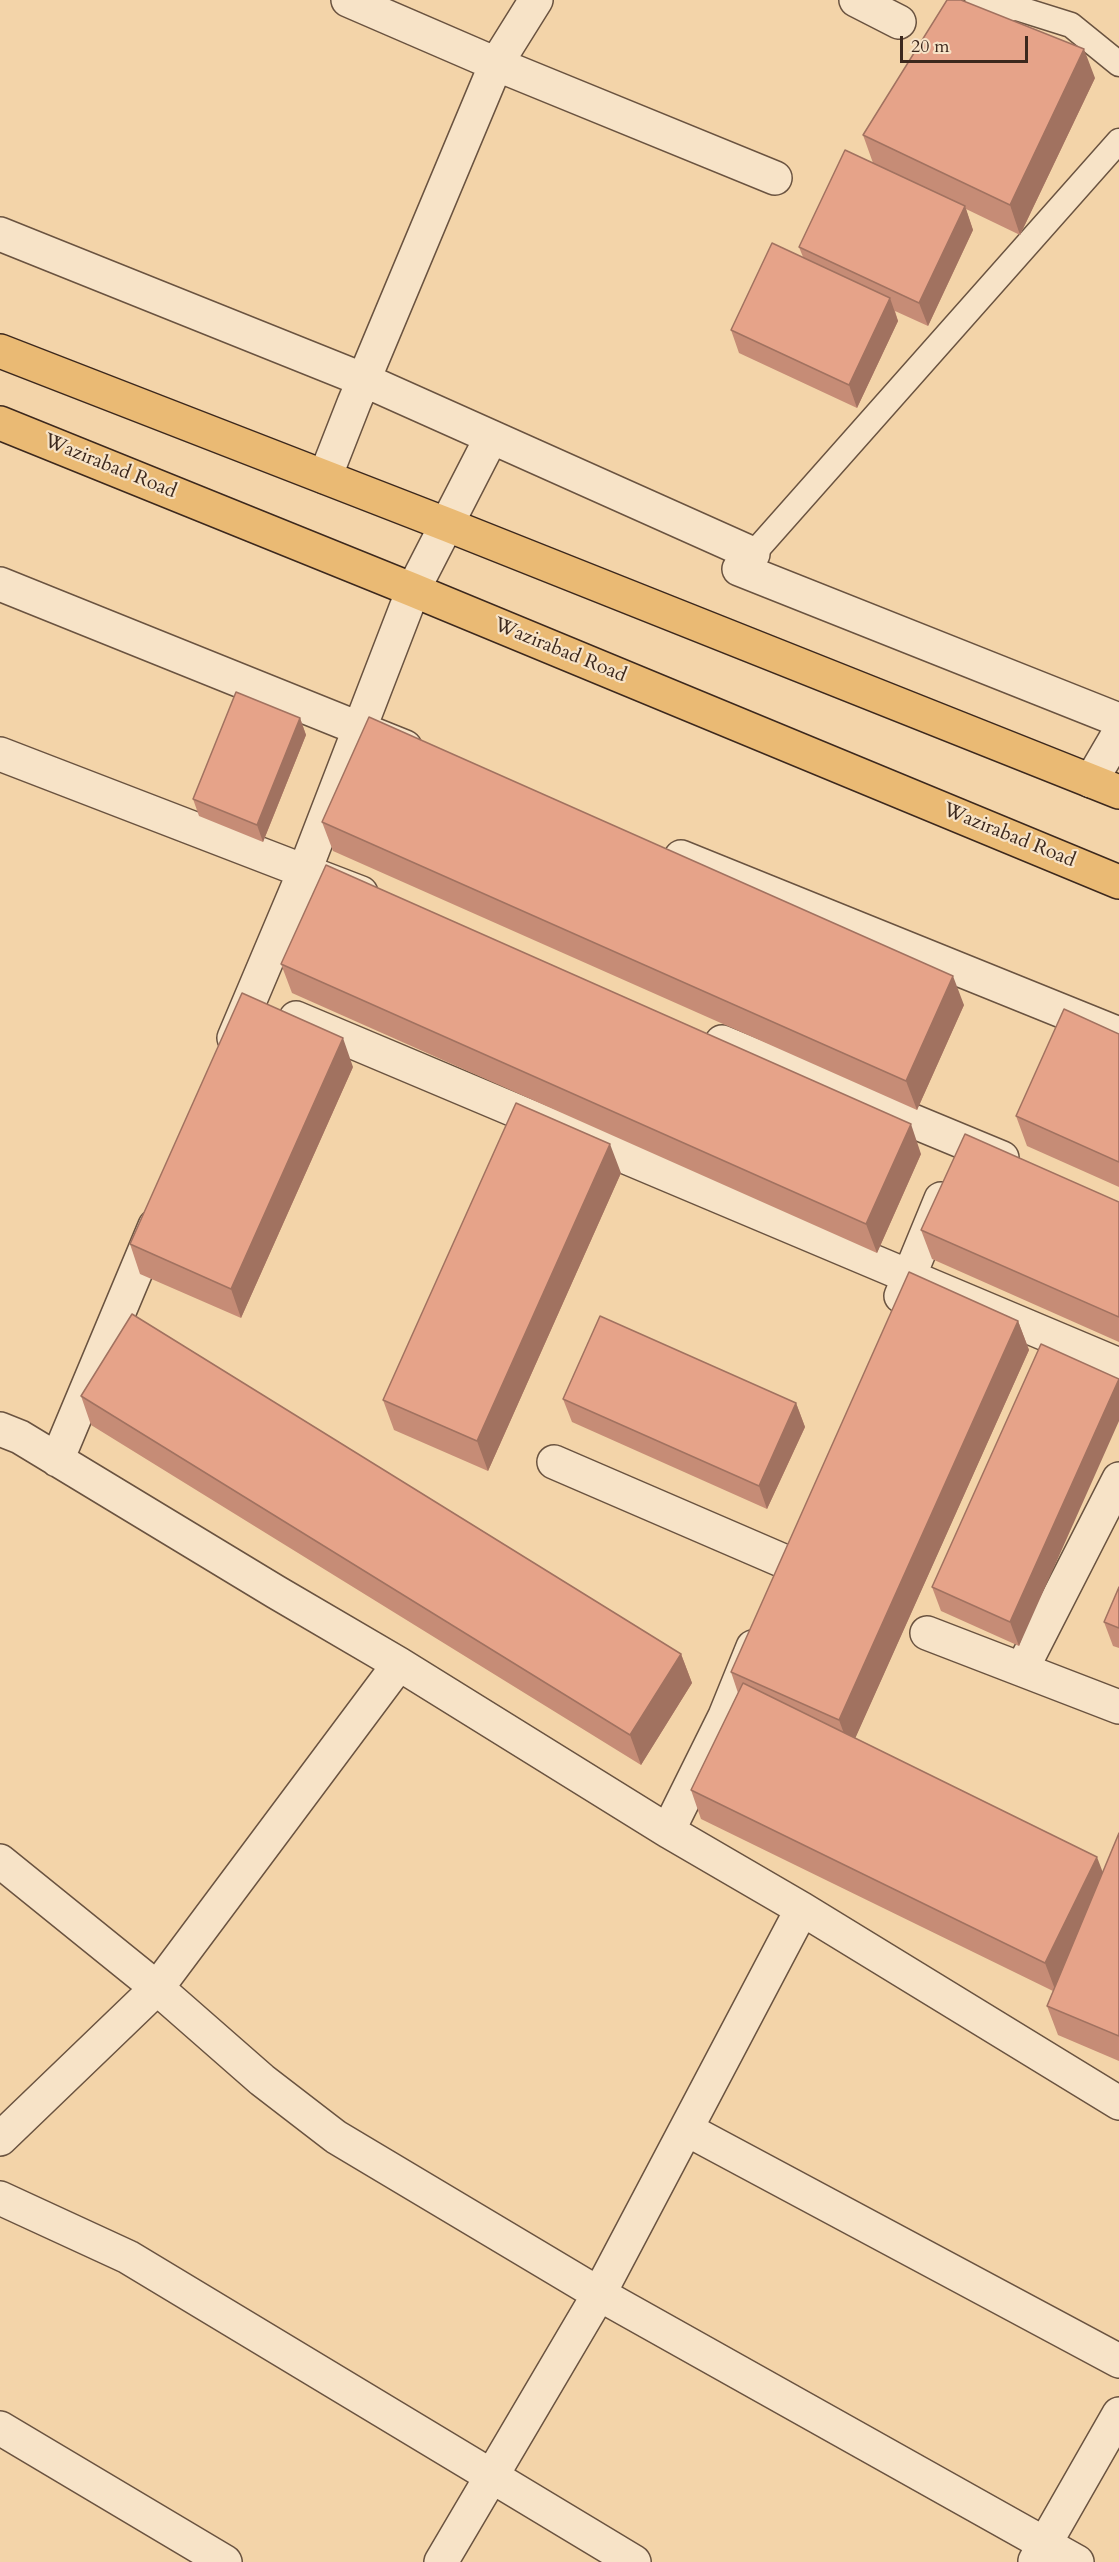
<!DOCTYPE html>
<style>
body{margin:0}
#map{position:relative;width:1119px;height:2562px;overflow:hidden;background:#f3d4a9;font-family:Cardo,serif}
canvas{display:block}
.scale{position:absolute;left:900px;top:36px;width:128px;height:27px;box-sizing:border-box;border:3px solid #3c281d;border-top:0;padding-left:8px;font-size:18px;line-height:21px;white-space:nowrap;color:#3c281d;-webkit-text-stroke:4px #f7e3c7;paint-order:stroke}
</style>
<div id="map">
<canvas width="1119" height="2562"></canvas>
<div class="scale">20 m</div>
</div>
<script>
const context = document.querySelector('canvas').getContext('2d');
context.lineJoin = 'round';
const toPath = rows => new Path2D(rows.map(r => 'M' + r).join(''));
function strokePath(path, color, width, dash) { context.strokeStyle = color; context.lineWidth = width; context.lineCap = dash ? 'butt' : 'round'; context.setLineDash(dash || []); context.stroke(path); }
function paint(path, color) { context.fillStyle = color; context.fill(path, 'evenodd'); }
function drawText(font, color, halo, rows, align = 'center') {
  context.font = font + ' Cardo,serif'; context.lineWidth = 4.5; context.setLineDash([]); context.textBaseline = 'middle'; context.strokeStyle = halo; context.fillStyle = color; for (const [text, x, y, turn = 0] of rows) {
    context.save(); context.translate(x, y); context.rotate((+turn || 0) * Math.PI / 180); context.textAlign = isNaN(turn) ? turn : align; if (halo) context.strokeText(text, 0, 0); context.fillText(text, 0, 0); context.restore();
  }
}
const lane = toPath([
 [956,23,974,9,1017,8,1071,25,1119,64],
 [753,554,1119,141]
]);
const street = toPath([
 [348,0,496,64,775,178],
 [856,0,899,22],
 [0,234,364,380,753,554,739,569,1119,720],
 [325,477,354,403,496,64,536,0],
 [0,584,405,747],
 [0,754,361,893],
 [1091,781,1119,733],
 [681,857,1119,1034],
 [296,1018,1119,1365],
 [234,1038,305,870,413,590,491,438],
 [722,1042,1002,1158],
 [901,1296,941,1199],
 [0,1429,20,1437,276,1592,399,1664,668,1831,802,1909,1119,2103],
 [57,1460,155,1226],
 [554,1462,788,1563],
 [927,1633,1119,1707],
 [1022,1669,1119,1479],
 [668,1831,725,1716,753,1647],
 [0,1861,157,1988,262,2080,336,2137,599,2294,1077,2562],
 [686,2129,1119,2361],
 [0,2139,157,1988,399,1664],
 [0,2198,128,2257,634,2562],
 [0,2428,225,2562],
 [1035,2561,1119,2414],
 [441,2562,599,2294,802,1909]
]);
const highway = toPath([
 [0,351,448,525,1119,792],
 [0,423,413,590,1119,882]
]);
strokePath(lane, '#6a5340', 27);
strokePath(street, '#6a5340', 36);
strokePath(highway, '#3c281d', 36);
strokePath(lane, '#f7e3c7', 24);
strokePath(street, '#f7e3c7', 33);
strokePath(highway, '#eaba74', 33);
paint(toPath([
 [1095,78,1020,235,966,209,973,230,928,326,895,311,898,321,857,408,739,353,731,330,803,257,799,247,873,163,863,135],
 [300,718,306,735,263,842,199,816,193,799],
 [322,822,964,1005,917,1110,333,851],
 [281,964,921,1154,877,1253,292,993],
 [1119,1034,1119,1187,1027,1146,1016,1116],
 [353,1067,241,1318,140,1274,130,1244],
 [621,1173,488,1471,394,1430,383,1400],
 [1119,1202,1119,1342,932,1259,921,1230],
 [1018,1321,1029,1350,855,1738,1103,1872,1119,1833,1119,2061,1058,2035,1047,2006,1053,1991,701,1819,691,1790,738,1693,731,1672],
 [1119,1379,1019,1646,941,1611,932,1587],
 [81,1396,681,1654,692,1683,641,1765,91,1425],
 [563,1399,796,1403,805,1427,767,1509,572,1422],
 [1119,1587,1119,1648,1113,1646,1104,1622]
]), '#c68c76');
paint(toPath([
 [1084,49,1095,78,1020,235,1010,205],
 [965,206,973,230,928,326,919,303],
 [890,298,898,321,857,408,849,385],
 [300,718,306,735,263,842,257,825],
 [953,976,964,1005,917,1110,906,1081],
 [343,1038,353,1067,241,1318,231,1289],
 [911,1124,921,1154,877,1253,866,1224],
 [610,1144,621,1173,488,1471,477,1441],
 [1018,1321,1029,1350,850,1750,839,1720],
 [1119,1379,1119,1421,1019,1646,1010,1622],
 [796,1403,805,1427,767,1509,759,1486],
 [681,1654,692,1683,641,1765,630,1735],
 [1097,1857,1108,1886,1056,1992,1045,1963]
]), '#a17260');
const building = toPath([
 [947,0,961,0,1084,49,1010,205,863,135,947,0],
 [845,150,965,206,919,303,799,247,845,150],
 [772,243,890,298,849,385,731,330,772,243],
 [236,692,300,718,257,825,193,799,236,692],
 [369,717,953,976,906,1081,322,822,369,717],
 [326,865,911,1124,866,1224,281,964,326,865],
 [242,993,343,1038,231,1289,130,1244,242,993],
 [1064,1009,1119,1034,1119,1162,1016,1116,1064,1009],
 [516,1103,610,1144,477,1441,383,1400,516,1103],
 [965,1134,1119,1202,1119,1317,921,1230,965,1134],
 [909,1272,1018,1321,839,1720,731,1672,909,1272],
 [132,1314,681,1654,630,1735,81,1396,132,1314],
 [600,1316,796,1403,759,1486,563,1399,600,1316],
 [1041,1344,1119,1379,1010,1622,932,1587,1041,1344],
 [1119,1587,1119,1628,1104,1622,1119,1587],
 [743,1683,1097,1857,1045,1963,691,1790,743,1683],
 [1119,1833,1119,2036,1047,2006,1119,1833]
]);
paint(building, '#e6a389');
strokePath(building, '#a17260', 1.5);
drawText('20px', '#3c281d', '#f7e3c7', [
 ["Wazirabad Road",110,467,22],
 ["Wazirabad Road",560,651,22],
 ["Wazirabad Road",1009,836,22]
]);
</script>
